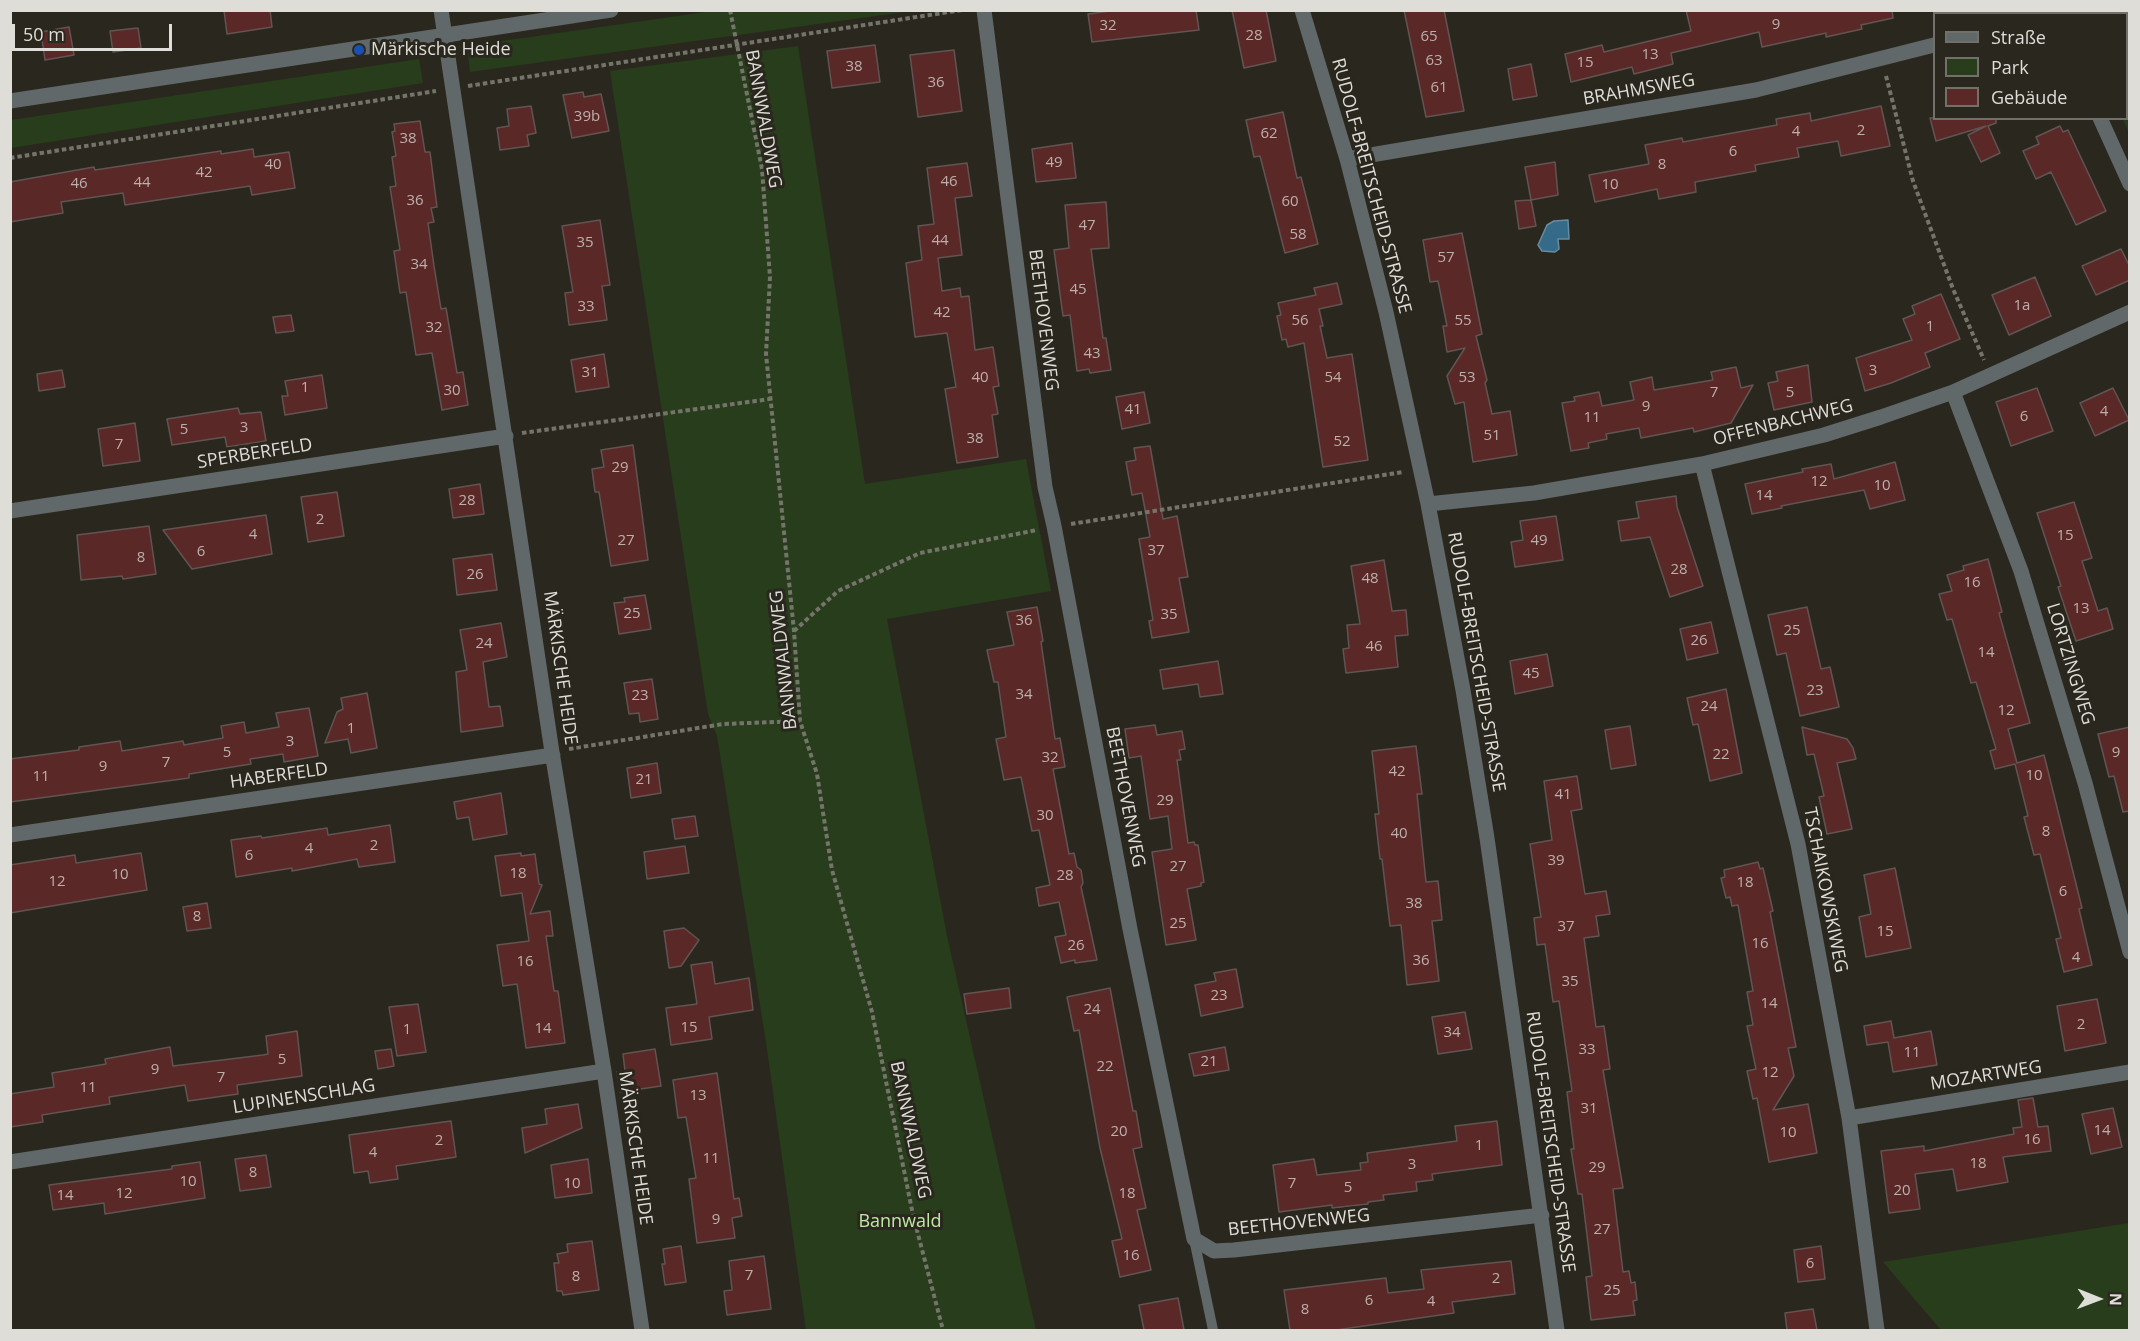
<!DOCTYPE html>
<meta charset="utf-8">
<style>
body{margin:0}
#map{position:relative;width:2140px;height:1341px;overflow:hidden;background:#2a281e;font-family:"Open Sans",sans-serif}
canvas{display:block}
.frame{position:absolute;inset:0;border:12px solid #deddd7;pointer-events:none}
.legend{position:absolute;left:1933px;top:12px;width:195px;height:108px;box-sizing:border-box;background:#2a281e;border:2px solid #727068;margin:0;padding:8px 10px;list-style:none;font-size:18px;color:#deddd7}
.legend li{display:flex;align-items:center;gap:12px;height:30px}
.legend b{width:30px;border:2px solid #727068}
.north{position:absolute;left:2068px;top:1269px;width:60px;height:60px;-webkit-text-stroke:4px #2a281e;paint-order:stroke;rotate:91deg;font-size:16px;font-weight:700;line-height:24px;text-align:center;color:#deddd7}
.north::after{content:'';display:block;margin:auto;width:21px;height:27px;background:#deddd7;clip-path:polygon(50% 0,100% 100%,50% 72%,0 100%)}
.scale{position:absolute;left:12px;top:24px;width:160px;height:27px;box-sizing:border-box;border:3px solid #deddd7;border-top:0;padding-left:8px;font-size:18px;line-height:21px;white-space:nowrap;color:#deddd7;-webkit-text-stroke:4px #2a281e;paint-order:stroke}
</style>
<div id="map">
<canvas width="2140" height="1341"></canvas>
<div class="frame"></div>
<ul class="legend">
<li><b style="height:8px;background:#616869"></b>Straße</li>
<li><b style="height:16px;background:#283d1b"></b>Park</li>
<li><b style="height:16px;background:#592827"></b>Gebäude</li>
</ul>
<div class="north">N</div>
<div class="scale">50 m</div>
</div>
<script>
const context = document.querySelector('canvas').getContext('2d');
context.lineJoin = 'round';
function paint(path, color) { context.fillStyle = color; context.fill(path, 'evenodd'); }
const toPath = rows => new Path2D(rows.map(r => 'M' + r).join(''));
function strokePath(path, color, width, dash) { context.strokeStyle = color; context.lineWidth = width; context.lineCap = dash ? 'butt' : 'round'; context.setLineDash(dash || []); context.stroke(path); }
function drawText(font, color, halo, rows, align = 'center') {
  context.font = font + ' "Open Sans",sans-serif'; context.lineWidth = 6; context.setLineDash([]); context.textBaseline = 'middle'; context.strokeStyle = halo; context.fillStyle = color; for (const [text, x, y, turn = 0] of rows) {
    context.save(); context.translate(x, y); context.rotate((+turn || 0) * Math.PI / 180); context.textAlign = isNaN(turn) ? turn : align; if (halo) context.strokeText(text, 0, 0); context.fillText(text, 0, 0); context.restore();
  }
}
paint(toPath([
 [720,10,912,11,470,72,467,46],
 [2077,11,2129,11,2129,133,2123,119,2126,118,2126,14,2078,13],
 [798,46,865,484,1026,459,1051,591,887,619,947,936,1036,1330,806,1330,766,1042,717,736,708,714,610,71],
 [419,59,423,83,11,148,11,120],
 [2129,1223,2129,1330,1941,1330,1883,1262]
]), '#283d1b');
const water = toPath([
 [1568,220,1569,239,1558,239,1559,249,1555,252,1542,251,1538,245,1547,225,1554,221,1568,220]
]);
paint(water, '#356a88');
strokePath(water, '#688ca0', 1.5);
const building = toPath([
 [224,10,270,10,272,27,227,34,224,10],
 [1117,10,1196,10,1199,30,1092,42,1088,14,1117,10],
 [1232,10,1266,10,1276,61,1244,68,1232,10],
 [1404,10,1444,10,1464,111,1426,117,1404,10],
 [1686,10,1892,10,1893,18,1861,25,1862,29,1826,37,1826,33,1762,47,1759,32,1671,53,1673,64,1634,74,1632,67,1571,82,1565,54,1602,45,1604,52,1691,31,1686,10],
 [69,27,74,55,45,60,41,32,69,27],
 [138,28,141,48,113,52,110,31,138,28],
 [875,45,880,82,832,88,827,51,875,45],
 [954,50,962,111,918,117,910,55,954,50],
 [1531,64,1537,96,1513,100,1508,69,1531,64],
 [583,92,584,97,601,94,609,131,572,138,563,95,583,92],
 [531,106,536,133,527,135,529,146,500,150,497,128,509,126,507,109,531,106],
 [1881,106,1890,146,1841,156,1838,141,1797,148,1799,157,1755,165,1756,171,1695,182,1696,192,1659,199,1657,189,1595,202,1589,175,1649,164,1645,145,1682,138,1683,142,1777,125,1776,119,1810,113,1811,121,1881,106],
 [1283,112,1297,178,1301,177,1318,244,1285,253,1260,156,1254,157,1246,120,1283,112],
 [1930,118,1996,118,1996,123,1988,126,2000,153,1981,162,1968,135,1986,126,1936,141,1930,118],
 [420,121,425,152,430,152,437,207,431,208,434,222,428,223,434,266,441,309,446,308,457,373,463,372,468,405,442,410,432,353,416,355,406,292,400,293,394,251,400,250,390,187,396,186,392,157,396,156,392,132,395,131,394,124,420,121],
 [2060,126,2063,132,2068,130,2106,211,2076,225,2051,172,2036,179,2023,151,2039,144,2036,137,2060,126],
 [1072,143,1076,178,1036,182,1032,149,1072,143],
 [253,149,254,157,289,152,295,188,252,195,250,186,125,205,123,193,61,202,63,213,10,222,10,182,94,167,95,170,221,151,221,154,253,149],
 [1555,162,1558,195,1531,200,1525,167,1555,162],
 [967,163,972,196,955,198,962,255,938,258,942,291,960,288,961,297,969,296,975,350,993,347,999,386,993,387,998,414,992,415,998,457,957,463,945,389,956,387,947,333,915,337,906,263,922,260,918,226,934,224,927,168,967,163],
 [1531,200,1536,226,1519,229,1515,201,1531,200],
 [1106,202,1109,248,1091,249,1103,338,1106,338,1111,370,1090,373,1089,369,1077,371,1070,315,1063,316,1054,250,1069,248,1065,205,1106,202],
 [600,220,610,285,602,286,607,320,569,325,565,293,573,292,562,226,600,220],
 [1462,233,1482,334,1476,336,1487,380,1485,383,1492,414,1510,411,1517,455,1473,462,1464,402,1455,404,1447,376,1465,348,1447,352,1443,326,1447,326,1438,281,1430,282,1423,240,1462,233],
 [2121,249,2130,267,2130,280,2096,295,2082,266,2121,249],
 [2035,277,2051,316,2009,335,1992,295,2035,277],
 [1337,283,1342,304,1319,309,1323,326,1320,326,1327,358,1352,354,1368,460,1323,467,1304,343,1288,347,1286,339,1282,340,1277,316,1281,315,1278,303,1316,295,1314,288,1337,283],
 [1941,294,1960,339,1925,353,1930,367,1891,383,1865,391,1856,358,1912,340,1903,319,1915,314,1912,306,1941,294],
 [291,315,294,331,276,333,273,317,291,315],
 [604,354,609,387,576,392,571,360,604,354],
 [1808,365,1812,402,1774,410,1768,383,1778,381,1776,372,1808,365],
 [1736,367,1741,388,1753,385,1731,423,1694,432,1693,428,1641,438,1639,428,1606,434,1607,439,1588,443,1589,448,1571,451,1562,403,1575,401,1574,397,1599,392,1602,406,1634,400,1630,382,1652,377,1654,390,1713,380,1711,372,1736,367],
 [62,370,65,387,39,391,37,374,62,370],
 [322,375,327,408,285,415,282,396,288,396,285,381,322,375],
 [2037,388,2053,431,2011,446,1996,402,2037,388],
 [2113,388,2129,420,2095,436,2080,403,2113,388],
 [1144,392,1150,423,1122,429,1116,397,1144,392],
 [238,408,240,414,261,412,266,441,227,447,225,437,172,445,167,419,238,408],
 [135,423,140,461,103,466,98,429,135,423],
 [633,445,648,560,611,566,599,492,595,492,592,469,604,467,601,450,633,445],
 [1150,446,1163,519,1177,516,1188,577,1179,578,1189,632,1152,638,1149,621,1153,620,1139,539,1150,537,1142,493,1132,495,1126,462,1136,460,1134,448,1150,446],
 [1895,462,1905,500,1870,509,1864,490,1781,506,1782,508,1752,514,1745,484,1803,472,1802,469,1831,464,1834,479,1895,462],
 [480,484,484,514,453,518,449,489,480,484],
 [337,492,344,536,308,542,301,497,337,492],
 [1676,496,1677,507,1703,586,1670,597,1650,537,1621,541,1618,521,1639,518,1636,502,1676,496],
 [2074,502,2092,558,2082,561,2098,611,2107,608,2113,629,2076,641,2058,587,2061,586,2037,513,2074,502],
 [266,515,272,554,192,569,163,530,266,515],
 [1556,516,1563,560,1515,567,1511,542,1523,540,1520,521,1556,516],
 [149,526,156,574,123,579,122,576,81,580,77,535,149,526],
 [492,554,497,590,457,595,453,559,492,554],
 [1988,559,2002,612,1999,613,2030,723,2008,729,2017,763,2044,755,2082,908,2079,909,2092,965,2064,972,2056,939,2061,938,2040,854,2034,855,2024,817,2028,816,2015,764,1995,769,1990,751,1996,749,1976,682,1971,683,1952,619,1947,620,1939,594,1952,591,1947,575,1964,570,1963,566,1988,559],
 [1384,560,1392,611,1406,610,1408,635,1395,636,1398,667,1346,673,1343,649,1349,648,1347,625,1360,624,1351,566,1384,560],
 [645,595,651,629,619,634,614,603,625,602,624,598,645,595],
 [1037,607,1043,641,1041,642,1055,739,1060,738,1065,767,1053,769,1069,854,1074,853,1077,867,1081,870,1083,883,1081,887,1097,960,1075,963,1075,960,1061,963,1055,937,1066,935,1059,902,1039,906,1036,888,1050,885,1039,830,1032,831,1021,777,1004,780,996,739,1006,737,998,682,994,682,987,650,1014,645,1007,612,1037,607],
 [1807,607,1821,669,1830,667,1839,707,1800,716,1786,653,1777,655,1768,615,1807,607],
 [1711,622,1718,653,1687,660,1680,629,1711,622],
 [501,623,507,657,483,662,489,707,500,706,503,726,461,732,456,672,467,670,460,630,501,623],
 [1547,654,1553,686,1515,694,1510,661,1547,654],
 [1218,661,1223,694,1200,697,1198,684,1163,689,1160,670,1218,661],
 [652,679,658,719,640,722,639,713,629,714,624,683,652,679],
 [1726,689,1742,773,1710,781,1698,724,1693,725,1687,698,1726,689],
 [367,693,377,748,351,753,348,739,325,743,337,712,343,709,341,698,367,693],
 [309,708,318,756,284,762,283,754,250,759,251,764,189,774,189,778,10,802,10,759,79,750,79,747,120,741,122,751,183,741,184,745,223,738,221,726,244,722,246,733,279,727,276,713,309,708],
 [1155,725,1157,735,1182,731,1185,749,1179,750,1181,760,1177,760,1188,843,1194,842,1195,845,1198,845,1204,882,1201,883,1201,886,1187,889,1196,940,1166,945,1152,852,1172,849,1168,816,1150,819,1141,756,1129,758,1125,729,1155,725],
 [1630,726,1636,765,1611,769,1605,730,1630,726],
 [1802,727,1847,739,1853,748,1856,759,1837,763,1852,829,1827,834,1819,797,1824,796,1814,754,1807,755,1802,727],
 [2130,727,2130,811,2123,812,2114,776,2109,777,2098,734,2130,727],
 [1416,746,1422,794,1417,794,1426,882,1438,881,1442,920,1432,921,1439,981,1407,985,1401,925,1390,926,1382,859,1380,859,1375,814,1379,814,1372,751,1416,746],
 [657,763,661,793,631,798,627,768,657,763],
 [1577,776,1582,809,1571,811,1585,894,1606,891,1610,914,1596,916,1599,936,1584,938,1596,1027,1604,1026,1610,1069,1603,1070,1623,1188,1613,1189,1623,1272,1629,1271,1631,1283,1635,1282,1637,1300,1633,1301,1635,1315,1591,1320,1586,1277,1592,1276,1582,1194,1578,1194,1571,1149,1574,1149,1567,1092,1572,1091,1559,1001,1553,1002,1545,944,1537,945,1534,918,1541,917,1530,844,1552,840,1544,781,1577,776],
 [501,793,507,834,473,840,469,817,457,819,454,802,501,793],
 [695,816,698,836,675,839,672,819,695,816],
 [390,825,395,862,359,867,357,859,292,871,292,868,236,877,231,840,261,836,262,838,327,828,328,835,390,825],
 [685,846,689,873,647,879,644,852,685,846],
 [141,853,147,890,10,913,10,865,75,855,76,863,141,853],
 [521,853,521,856,535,854,539,884,542,885,530,914,550,911,553,936,546,936,554,991,558,991,565,1043,526,1048,517,984,503,986,497,945,529,941,522,893,501,896,495,856,521,853],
 [1758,862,1760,869,1763,868,1773,911,1770,912,1796,1047,1788,1048,1794,1076,1773,1110,1808,1104,1817,1153,1769,1162,1757,1098,1753,1099,1747,1071,1756,1069,1747,1026,1753,1025,1747,992,1753,991,1738,905,1732,906,1730,897,1726,898,1721,878,1725,877,1724,870,1758,862],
 [1895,868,1911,948,1866,957,1859,917,1871,914,1864,875,1895,868],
 [207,903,211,928,187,931,183,907,207,903],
 [684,928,699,940,681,966,669,968,664,931,684,928],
 [712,962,715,984,749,978,753,1010,709,1017,712,1039,671,1045,666,1008,697,1004,691,965,712,962],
 [1236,969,1243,1007,1201,1016,1195,985,1216,981,1214,973,1236,969],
 [1009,988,1011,1008,967,1014,964,994,1009,988],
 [1110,988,1133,1111,1136,1111,1142,1147,1133,1149,1146,1208,1137,1210,1151,1270,1120,1277,1112,1241,1122,1239,1100,1148,1079,1030,1074,1031,1067,997,1110,988],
 [2097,999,2106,1043,2065,1051,2057,1006,2097,999],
 [418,1004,426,1052,397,1056,389,1007,418,1004],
 [1465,1012,1472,1049,1438,1054,1432,1017,1465,1012],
 [1891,1021,1894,1038,1931,1031,1937,1065,1893,1072,1888,1042,1867,1045,1864,1026,1891,1021],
 [297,1031,302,1076,237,1085,238,1094,188,1101,185,1085,109,1097,110,1104,42,1115,43,1122,10,1127,10,1094,54,1087,52,1073,106,1064,105,1059,170,1047,173,1066,263,1055,268,1054,266,1036,297,1031],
 [1225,1047,1229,1070,1194,1076,1189,1054,1225,1047],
 [391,1049,394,1066,378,1069,375,1051,391,1049],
 [655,1049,661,1086,620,1092,617,1072,625,1071,623,1054,655,1049],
 [717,1073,734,1199,739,1198,742,1216,732,1218,735,1238,697,1243,689,1179,696,1178,686,1117,678,1118,673,1080,717,1073],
 [2033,1098,2038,1127,2048,1126,2051,1151,2003,1157,2008,1182,1957,1191,1953,1169,1915,1174,1920,1209,1889,1213,1881,1151,1924,1146,1924,1151,2014,1134,2013,1128,2022,1127,2018,1100,2033,1098],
 [578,1104,582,1128,525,1153,522,1128,547,1124,545,1109,578,1104],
 [2113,1108,2122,1147,2091,1154,2082,1114,2113,1108],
 [451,1121,456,1157,396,1166,398,1179,370,1183,368,1171,354,1173,349,1135,451,1121],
 [1497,1121,1502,1165,1432,1174,1433,1180,1416,1182,1417,1191,1383,1195,1384,1200,1368,1202,1368,1204,1332,1208,1332,1205,1279,1212,1273,1165,1314,1159,1317,1175,1361,1170,1360,1163,1368,1162,1367,1153,1457,1141,1455,1126,1497,1121],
 [266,1155,271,1187,240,1191,235,1159,266,1155],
 [588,1159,592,1193,555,1198,551,1165,588,1159],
 [200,1162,205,1198,105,1214,104,1203,53,1210,49,1185,172,1169,172,1166,200,1162],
 [592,1241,599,1290,563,1295,562,1291,557,1291,554,1263,559,1263,557,1254,568,1252,567,1244,592,1241],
 [681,1246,686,1282,665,1285,662,1264,665,1264,663,1249,681,1246],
 [1821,1246,1825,1279,1798,1282,1794,1250,1821,1246],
 [764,1256,771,1309,727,1315,724,1291,732,1290,729,1261,764,1256],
 [1511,1261,1515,1294,1452,1302,1454,1313,1336,1330,1290,1330,1284,1290,1386,1278,1388,1293,1424,1289,1421,1270,1511,1261],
 [1178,1298,1184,1330,1144,1330,1139,1305,1178,1298],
 [1813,1309,1817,1330,1787,1330,1785,1313,1813,1309]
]);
paint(building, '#592827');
strokePath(building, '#625453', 1.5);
strokePath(toPath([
 [730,10,762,169,770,277,766,354,794,631,800,721,817,774,832,870,872,1012,913,1215,943,1330],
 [2057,14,2071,10],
 [1886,76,1913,181,1953,289,1984,360],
 [468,86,962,10],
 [10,158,436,91],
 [522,433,770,399],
 [1071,524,1403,472],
 [794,631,838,591,920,553,1037,530],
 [569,749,723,724,800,721]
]), '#75746b', 4, [4.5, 3]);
strokePath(toPath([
 [1194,1239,1213,1330]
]), '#616869', 10);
strokePath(toPath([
 [441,10,552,752,604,1071,642,1330],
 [984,10,1045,487,1054,526,1130,929,1194,1239,1214,1251,1234,1250,1542,1215],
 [1302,10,1347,159,1386,312,1428,504,1463,690,1487,838,1557,1330],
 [10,101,611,10],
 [2100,118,2130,184],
 [1347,159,1756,90,1934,45],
 [1953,392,2021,571,2085,783,2130,952],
 [1702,464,1798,844,1849,1118,1877,1330],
 [1428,504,1534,493,1702,464,1824,435,1881,417,1953,392,2130,312],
 [10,511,506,436],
 [10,835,553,755],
 [1849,1118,2130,1072],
 [10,1162,604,1071]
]), '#616869', 15);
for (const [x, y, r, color] of [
 [359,50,6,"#1a4fb4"]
]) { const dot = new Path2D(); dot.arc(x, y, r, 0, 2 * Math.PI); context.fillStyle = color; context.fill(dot); strokePath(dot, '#2a281e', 2); }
drawText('15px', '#bdb0ab', null, [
 ["9",1776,25],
 ["32",1108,26],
 ["28",1254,36],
 ["65",1429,37],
 ["13",1650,55],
 ["63",1434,61],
 ["15",1585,63],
 ["38",854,67],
 ["36",936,83],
 ["61",1439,88],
 ["39b",587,117],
 ["2",1861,131],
 ["4",1796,132],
 ["62",1269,134],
 ["38",408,139],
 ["6",1733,152],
 ["49",1054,163],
 ["40",273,165],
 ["8",1662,165],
 ["42",204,173],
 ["46",949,182],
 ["44",142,183],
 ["46",79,184],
 ["10",1610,185],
 ["36",415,201],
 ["60",1290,202],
 ["47",1087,226],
 ["58",1298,235],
 ["44",940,241],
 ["35",585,243],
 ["57",1446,258],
 ["34",419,265],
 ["45",1078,290],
 ["1a",2022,306],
 ["33",586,307],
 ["42",942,313],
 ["56",1300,321],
 ["55",1463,321],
 ["1",1930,327],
 ["32",434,328],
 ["43",1092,354],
 ["3",1873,371],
 ["31",590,373],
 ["40",980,378],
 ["54",1333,378],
 ["53",1467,378],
 ["1",305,388],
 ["30",452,391],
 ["7",1714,393],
 ["5",1790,393],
 ["9",1646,407],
 ["41",1133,410],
 ["4",2104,412],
 ["6",2024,417],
 ["11",1592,418],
 ["3",244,428],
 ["5",184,430],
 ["51",1492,436],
 ["38",975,439],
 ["52",1342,442],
 ["7",119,445],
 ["29",620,468],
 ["12",1819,482],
 ["10",1882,486],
 ["14",1764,496],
 ["28",467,501],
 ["2",320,520],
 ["4",253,535],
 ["15",2065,536],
 ["27",626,541],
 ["49",1539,541],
 ["37",1156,551],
 ["6",201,552],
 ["8",141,558],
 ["28",1679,570],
 ["26",475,575],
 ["48",1370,579],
 ["16",1972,583],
 ["13",2081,609],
 ["25",632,614],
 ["35",1169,615],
 ["36",1024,621],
 ["25",1792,631],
 ["26",1699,641],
 ["24",484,644],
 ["46",1374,647],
 ["14",1986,653],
 ["45",1531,674],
 ["23",1815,691],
 ["34",1024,695],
 ["23",640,696],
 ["24",1709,707],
 ["12",2006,711],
 ["1",351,729],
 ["3",290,742],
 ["5",227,753],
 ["9",2116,753],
 ["22",1721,755],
 ["32",1050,758],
 ["7",166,763],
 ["9",103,767],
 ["42",1397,772],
 ["10",2034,776],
 ["11",41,777],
 ["21",644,780],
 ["41",1563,795],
 ["29",1165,801],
 ["30",1045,816],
 ["8",2046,832],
 ["40",1399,834],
 ["2",374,846],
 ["4",309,849],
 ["6",249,856],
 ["39",1556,861],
 ["27",1178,867],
 ["18",518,874],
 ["10",120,875],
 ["28",1065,876],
 ["12",57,882],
 ["18",1745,883],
 ["6",2063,892],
 ["38",1414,904],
 ["8",197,917],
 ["25",1178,924],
 ["37",1566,927],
 ["15",1885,932],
 ["16",1760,944],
 ["26",1076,946],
 ["4",2076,958],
 ["36",1421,961],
 ["16",525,962],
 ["35",1570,982],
 ["23",1219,996],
 ["14",1769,1004],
 ["24",1092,1010],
 ["2",2081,1025],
 ["15",689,1028],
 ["14",543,1029],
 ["1",407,1030],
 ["34",1452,1033],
 ["33",1587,1050],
 ["11",1912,1053],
 ["5",282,1060],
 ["21",1209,1062],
 ["22",1105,1067],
 ["9",155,1070],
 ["12",1770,1073],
 ["7",221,1078],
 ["11",88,1088],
 ["13",698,1096],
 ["31",1589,1109],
 ["14",2102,1131],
 ["20",1119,1132],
 ["10",1788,1133],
 ["16",2032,1140],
 ["2",439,1141],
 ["1",1479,1146],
 ["4",373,1153],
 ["11",711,1159],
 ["18",1978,1164],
 ["3",1412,1165],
 ["29",1597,1168],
 ["8",253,1173],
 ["10",188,1182],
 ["10",572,1184],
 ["7",1292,1184],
 ["5",1348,1188],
 ["20",1902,1191],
 ["12",124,1194],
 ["18",1127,1194],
 ["14",65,1196],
 ["9",716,1220],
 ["27",1602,1230],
 ["16",1131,1256],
 ["6",1810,1264],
 ["7",749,1276],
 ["8",576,1277],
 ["2",1496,1279],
 ["25",1612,1291],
 ["6",1369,1301],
 ["4",1431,1302],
 ["8",1305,1310]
]);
drawText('18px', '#deddd7', '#2a281e', [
 ["Märkische Heide",371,50]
], 'left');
drawText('18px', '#deddd7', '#2a281e', [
 ["BRAHMSWEG",1639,90,-10],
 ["BANNWALDWEG",763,119,80],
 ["RUDOLF-BREITSCHEID-STRASSE",1371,186,75],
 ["BEETHOVENWEG",1043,320,83],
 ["OFFENBACHWEG",1783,423,-14],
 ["SPERBERFELD",255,454,-9],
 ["BANNWALDWEG",784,660,-96],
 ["RUDOLF-BREITSCHEID-STRASSE",1476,662,80],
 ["LORTZINGWEG",2070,664,73],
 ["MÄRKISCHE HEIDE",560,668,82],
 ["HABERFELD",279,776,-8],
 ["BEETHOVENWEG",1125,797,79],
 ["TSCHAIKOWSKIWEG",1825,890,79],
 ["MOZARTWEG",1986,1076,-9],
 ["LUPINENSCHLAG",304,1097,-9],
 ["BANNWALDWEG",910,1130,78],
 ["RUDOLF-BREITSCHEID-STRASSE",1550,1142,82],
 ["MÄRKISCHE HEIDE",635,1148,82],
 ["BEETHOVENWEG",1299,1223,-6]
]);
drawText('18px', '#bde9a3', '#2a281e', [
 ["Bannwald",900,1222]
]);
</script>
